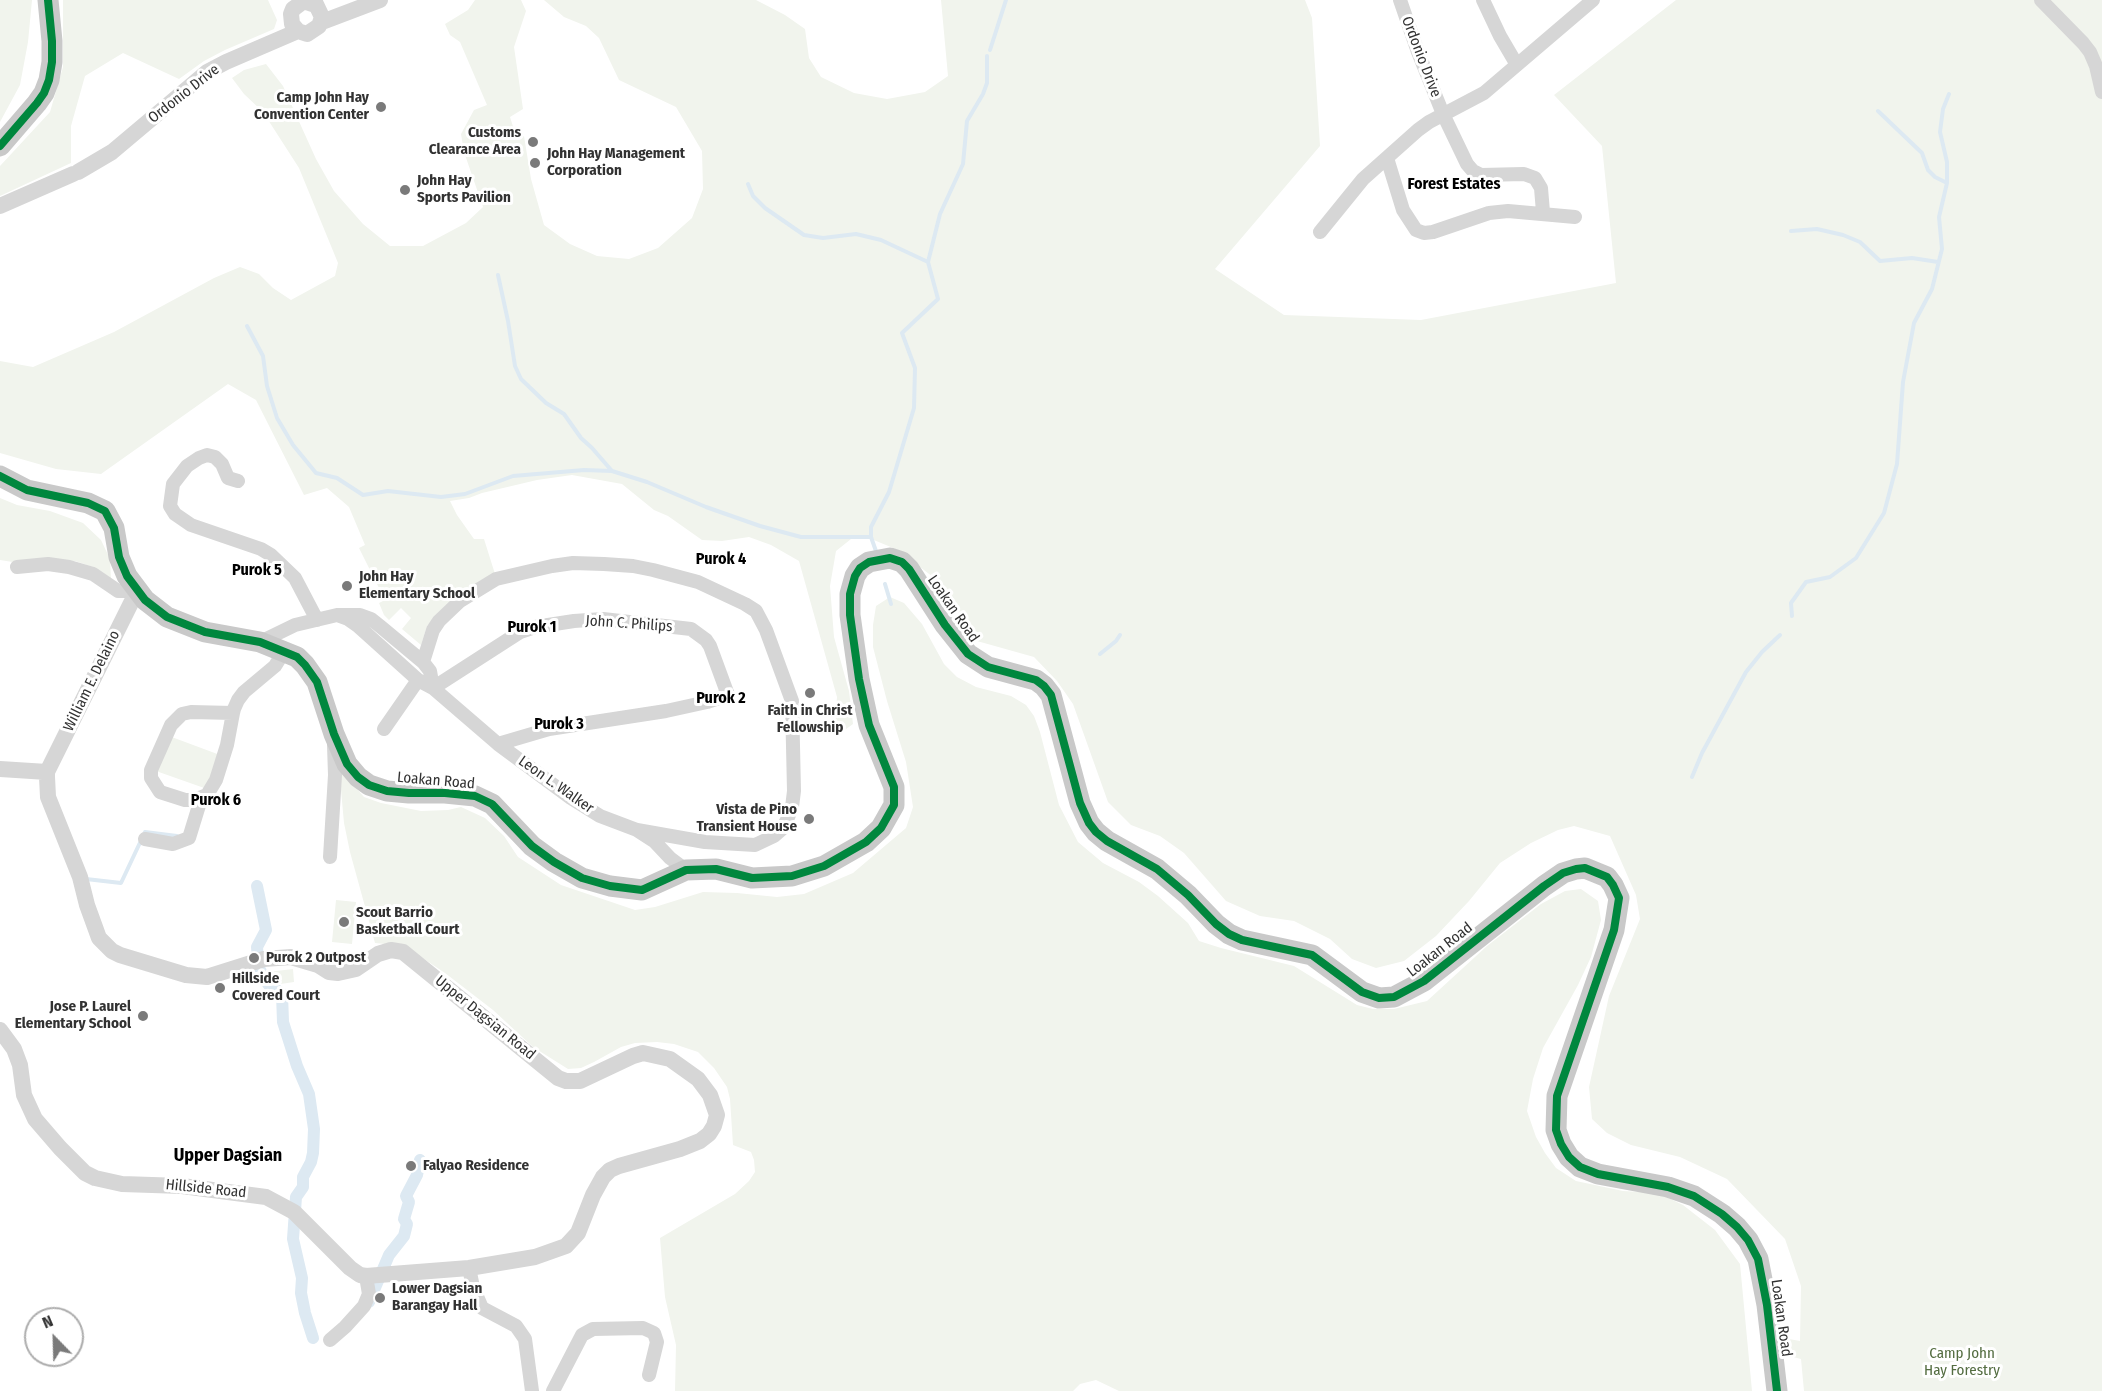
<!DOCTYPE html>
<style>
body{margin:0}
#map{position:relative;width:2102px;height:1391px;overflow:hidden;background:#fff;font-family:"Fira Sans Condensed",sans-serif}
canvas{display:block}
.north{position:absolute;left:24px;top:1307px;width:60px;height:60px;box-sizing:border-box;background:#fff;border:2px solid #adadad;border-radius:50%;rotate:337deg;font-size:16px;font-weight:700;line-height:24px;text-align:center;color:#323232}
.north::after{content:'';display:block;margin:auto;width:21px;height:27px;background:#7a7a7a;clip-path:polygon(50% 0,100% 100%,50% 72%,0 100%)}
</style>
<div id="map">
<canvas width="2102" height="1391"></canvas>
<div class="north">N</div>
</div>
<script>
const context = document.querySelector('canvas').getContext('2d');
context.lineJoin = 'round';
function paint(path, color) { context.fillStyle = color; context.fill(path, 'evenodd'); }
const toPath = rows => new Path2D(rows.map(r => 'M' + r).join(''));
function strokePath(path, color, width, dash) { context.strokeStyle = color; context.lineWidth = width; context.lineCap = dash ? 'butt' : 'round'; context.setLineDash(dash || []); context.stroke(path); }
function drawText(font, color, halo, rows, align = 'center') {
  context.font = font + ' "Fira Sans Condensed",sans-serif'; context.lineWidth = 6; context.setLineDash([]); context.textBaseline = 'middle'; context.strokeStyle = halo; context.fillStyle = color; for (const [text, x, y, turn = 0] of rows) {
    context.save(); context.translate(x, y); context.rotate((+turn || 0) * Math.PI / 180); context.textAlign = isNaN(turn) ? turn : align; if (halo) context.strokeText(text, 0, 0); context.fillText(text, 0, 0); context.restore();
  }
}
paint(toPath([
 [0,0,32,0,28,42,20,85,0,122],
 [63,0,268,0,277,20,274,29,225,50,204,61,179,79,123,53,85,76,71,126,71,163,0,196,0,166,50,112,63,67],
 [475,0,521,0,526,11,514,47,523,109,510,117,516,136,524,136,531,179,544,225,570,244,597,256,629,259,658,248,692,218,703,189,702,151,676,107,619,80,599,38,586,26,564,17,544,0,756,0,785,15,805,29,809,58,821,77,854,93,887,99,925,92,948,76,941,0,1305,0,1312,18,1320,146,1215,269,1284,315,1421,320,1616,283,1602,146,1554,95,1676,0,2102,0,2102,1391,1804,1391,1801,1359,1793,1357,1789,1339,1800,1341,1801,1286,1785,1239,1727,1179,1680,1157,1631,1145,1607,1133,1592,1119,1589,1087,1609,996,1640,919,1636,895,1610,836,1574,826,1558,830,1531,843,1500,863,1469,901,1436,936,1404,961,1376,968,1352,959,1330,939,1294,921,1260,916,1226,901,1184,853,1160,836,1131,825,1108,802,1073,704,1057,681,1034,657,977,641,950,607,933,577,898,550,869,538,851,539,836,551,830,586,834,637,849,691,853,724,842,732,835,722,837,697,799,561,771,545,749,537,722,541,702,540,668,516,654,510,622,484,572,475,537,480,482,493,469,498,450,501,457,515,474,539,484,539,495,574,438,615,427,626,421,645,402,629,411,618,401,608,389,620,384,615,379,603,385,600,359,548,365,545,349,507,327,488,304,495,256,400,228,384,101,474,56,469,0,453,0,361,33,367,114,332,214,278,240,267,259,274,273,288,291,300,335,276,338,263,299,168,263,112,244,94,232,78,244,70,266,64,283,86,316,159,334,191,363,224,390,246,423,246,466,223,483,207,464,152,461,134,474,110,487,105,460,42,450,35,445,24,468,10],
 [0,498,17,505,50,511,83,523,101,540,110,559,111,581,93,567,75,561,25,564,0,560],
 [890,597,904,603,922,624,944,664,957,677,976,687,1011,696,1026,705,1034,716,1040,732,1059,805,1078,842,1103,863,1139,882,1158,896,1188,923,1199,941,1221,948,1294,966,1357,1005,1373,1009,1394,1009,1427,1001,1487,946,1541,904,1565,891,1581,889,1598,901,1601,920,1591,957,1578,985,1543,1048,1533,1079,1527,1111,1536,1137,1545,1153,1556,1168,1576,1181,1623,1191,1658,1193,1683,1205,1715,1230,1740,1264,1752,1391,1119,1391,1096,1380,1080,1384,1073,1391,675,1391,676,1345,665,1297,660,1238,735,1194,749,1181,755,1172,754,1160,751,1152,733,1145,730,1099,727,1087,714,1068,698,1052,674,1044,657,1042,635,1043,621,1047,594,1062,581,1068,568,1069,533,1047,493,1010,445,973,409,949,395,945,375,943,350,852,344,823,339,768,364,797,381,803,421,811,448,810,461,807,485,818,504,836,518,857,561,885,635,910,655,907,703,892,737,893,777,897,804,894,853,873,906,828,913,807,906,762,887,701,873,647,873,625,876,606],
 [169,736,220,755,207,789,156,771],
 [336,900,356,902,352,944,332,942],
 [293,969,294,982,274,985,269,982,268,972]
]), '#f1f4ed');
strokePath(toPath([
 [990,50,1006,0],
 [1878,111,1922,153,1928,170,1935,177,1947,183],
 [748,184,753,196,765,208,804,235,823,238,856,234,881,240,928,262],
 [1791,231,1817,229,1843,235,1860,242,1880,261,1912,258,1938,262],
 [498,275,508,321,515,366,521,379,546,403,564,414,581,438,592,448,612,471],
 [247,326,263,356,267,386,277,418,293,445,316,473,337,478,363,495,388,491,441,497,465,494,513,476,584,470,612,471,647,482,706,507,760,526,801,537,871,537],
 [877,554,871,537,871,527,889,492,914,408,915,368,902,333,938,299,928,262,940,214,963,164,967,121,983,94,987,83,987,56],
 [885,584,891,604],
 [1792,616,1791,603,1806,582,1830,577,1856,558,1884,513,1897,464,1903,382,1914,323,1932,289,1942,249,1939,217,1947,183,1947,162,1940,132,1943,109,1949,94],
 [1100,654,1116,641,1120,635],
 [1692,777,1702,753,1746,672,1762,652,1780,635],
 [86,879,121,883,145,832,177,836]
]), '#dde9f2', 4);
strokePath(toPath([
 [257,886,266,930,257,947,258,960],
 [260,970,268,984,282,994,283,1022,297,1066,309,1094,314,1129,313,1153,311,1162,303,1177,303,1187,296,1197,293,1239,302,1278,301,1293,305,1313,313,1338],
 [369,1302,389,1255,404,1236,407,1224,404,1219,409,1202,406,1196,417,1175,420,1160]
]), '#dde9f2', 12);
strokePath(toPath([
 [1400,0,1418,52,1443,114,1467,164,1473,171,1481,175,1524,174,1535,178,1541,188,1543,212],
 [1483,0,1500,36,1517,65],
 [2041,0,2083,43,2090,52,2096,66,2102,92],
 [1387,158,1403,210,1416,230,1424,233,1433,232,1489,213,1508,211,1575,217],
 [1320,232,1363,179,1418,130,1429,122,1484,93,1593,0],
 [238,481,228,478,222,464,215,457,207,455,199,458,187,466,173,484,170,506,175,514,191,525,261,549,271,555,295,578,317,620],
 [17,567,48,564,69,567,93,574,118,591,127,591,134,587],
 [337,615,348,619,358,626,418,680,433,688,498,744,571,798,600,816,637,830,654,841,670,858,686,870],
 [260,642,295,625,337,615,360,615,371,619,381,627,423,662,430,671,433,688],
 [423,662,433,630,439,621,460,601,496,579,552,566,573,563,604,564,633,566,653,570,698,582,745,604,756,611,766,630,792,701,794,791,792,807,787,820,782,829,774,836,755,845,705,842,637,830],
 [433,688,520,632,535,627,574,621,603,619,691,629,706,640,710,646,728,695,707,702,666,711,549,729,498,744],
 [233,713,191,712,182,714,171,725,151,770,151,778,160,792,185,800,193,800,207,795,216,780,227,745,233,713,234,709,238,700,244,692,275,666,285,650],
 [384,729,418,680],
 [145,839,173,844,189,838,201,799],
 [330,857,335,775,334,745],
 [469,1268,473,1287,482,1308,516,1326,525,1339,532,1391],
 [330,1340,345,1327,364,1306,369,1294,366,1276],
 [553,1391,582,1335,593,1329,643,1328,654,1333,657,1342,649,1375]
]), '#d6d6d6', 14);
strokePath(toPath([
 [314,0,322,17,319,26,307,34,298,31,292,24,291,14,293,9,301,3,306,2,315,5],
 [322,22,380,0],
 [78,172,112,152,207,72,226,62,298,31],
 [0,206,73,174],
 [0,769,47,772],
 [0,1030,14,1049,20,1065,24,1095,35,1119,60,1148,85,1173,95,1178,122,1184,182,1186,266,1197,294,1212,350,1268,360,1275,366,1276,469,1268,535,1257,566,1246,578,1233,593,1195,603,1177,610,1170,619,1166,680,1149,700,1141,709,1134,714,1126,717,1115,710,1095,698,1079,670,1059,643,1053,633,1056,580,1081,566,1081,558,1078,403,952,391,950,378,954,356,969,338,973,329,972,318,965,291,957,264,959,207,977,186,975,120,955,112,951,99,938,87,905,80,877,48,797,47,777,47,772,131,603,138,592]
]), '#d6d6d6', 16);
strokePath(toPath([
 [0,146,37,103,44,93,49,80,52,62,52,41,48,0],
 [0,476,27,490,88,503,105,511,114,528,119,557,127,576,145,600,167,617,205,632,260,642,297,657,305,665,317,682,334,734,347,764,358,777,369,785,387,791,409,793,445,793,475,796,492,804,532,846,554,862,582,878,610,886,642,890,686,870,716,869,752,878,792,876,824,866,866,842,881,828,894,805,894,787,869,725,859,679,850,615,850,594,855,576,860,568,869,562,890,558,902,562,909,569,945,625,968,654,988,667,1036,680,1044,686,1051,695,1080,803,1089,823,1096,832,1107,841,1157,869,1188,895,1216,924,1229,934,1242,940,1312,955,1362,992,1379,998,1394,997,1424,981,1544,886,1563,873,1576,869,1585,868,1607,877,1613,885,1619,898,1614,930,1557,1096,1556,1130,1561,1144,1569,1157,1580,1167,1598,1174,1668,1187,1694,1196,1722,1214,1737,1227,1748,1240,1758,1259,1767,1305,1777,1391]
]), '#c9c9c9', 21);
strokePath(toPath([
 [0,146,37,103,44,93,49,80,52,62,52,41,48,0],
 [0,476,27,490,88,503,105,511,114,528,119,557,127,576,145,600,167,617,205,632,260,642,297,657,305,665,317,682,334,734,347,764,358,777,369,785,387,791,409,793,445,793,475,796,492,804,532,846,554,862,582,878,610,886,642,890,686,870,716,869,752,878,792,876,824,866,866,842,881,828,894,805,894,787,869,725,859,679,850,615,850,594,855,576,860,568,869,562,890,558,902,562,909,569,945,625,968,654,988,667,1036,680,1044,686,1051,695,1080,803,1089,823,1096,832,1107,841,1157,869,1188,895,1216,924,1229,934,1242,940,1312,955,1362,992,1379,998,1394,997,1424,981,1544,886,1563,873,1576,869,1585,868,1607,877,1613,885,1619,898,1614,930,1557,1096,1556,1130,1561,1144,1569,1157,1580,1167,1598,1174,1668,1187,1694,1196,1722,1214,1737,1227,1748,1240,1758,1259,1767,1305,1777,1391]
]), '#00873e', 8);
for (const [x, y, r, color] of [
 [381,107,6,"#7a7a7a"],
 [533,142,6,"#7a7a7a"],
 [535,163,6,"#7a7a7a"],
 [405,190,6,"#7a7a7a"],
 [347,586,6,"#7a7a7a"],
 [810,693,6,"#7a7a7a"],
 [809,819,6,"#7a7a7a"],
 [344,922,6,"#7a7a7a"],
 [254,958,6,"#7a7a7a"],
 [220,988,6,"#7a7a7a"],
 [143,1016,6,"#7a7a7a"],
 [411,1166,6,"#7a7a7a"],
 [380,1298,6,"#7a7a7a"]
]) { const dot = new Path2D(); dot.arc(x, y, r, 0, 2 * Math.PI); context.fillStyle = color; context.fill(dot); strokePath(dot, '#fff', 2); }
drawText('15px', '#323232', '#fff', [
 ["Ordonio Drive",1421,57,69],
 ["Ordonio Drive",184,94,-38],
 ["Loakan Road",953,609,55],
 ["John C. Philips",629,624,4],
 ["William E. Delaino",92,681,-64],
 ["Loakan Road",436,781,5],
 ["Leon L. Walker",556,785,35],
 ["Loakan Road",1440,950,-38],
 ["Upper Dagsian Road",485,1018,39],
 ["Hillside Road",206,1189,6],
 ["Loakan Road",1781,1318,82]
]);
drawText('bold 15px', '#323232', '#fff', [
 ["Camp John Hay",369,98,"right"],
 ["Convention Center",369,115,"right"],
 ["Customs",521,133,"right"],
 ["Clearance Area",521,150,"right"],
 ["John Hay Management",547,154],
 ["Corporation",547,171],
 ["John Hay",417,181],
 ["Sports Pavilion",417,198],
 ["John Hay",359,577],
 ["Elementary School",359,594],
 ["Faith in Christ",810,711,"center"],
 ["Fellowship",810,728,"center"],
 ["Vista de Pino",797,810,"right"],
 ["Transient House",797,827,"right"],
 ["Scout Barrio",356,913],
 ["Basketball Court",356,930],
 ["Purok 2 Outpost",266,958],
 ["Hillside",232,979],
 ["Covered Court",232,996],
 ["Jose P. Laurel",131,1007,"right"],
 ["Elementary School",131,1024,"right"],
 ["Falyao Residence",423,1166],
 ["Lower Dagsian",392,1289],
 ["Barangay Hall",392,1306]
], 'left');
drawText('15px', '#546d41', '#fff', [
 ["Camp John",1962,1354],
 ["Hay Forestry",1962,1371]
]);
drawText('bold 16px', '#000', '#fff', [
 ["Forest Estates",1454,185],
 ["Purok 4",721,560],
 ["Purok 5",257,571],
 ["Purok 1",532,628],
 ["Purok 2",721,699],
 ["Purok 3",559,725],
 ["Purok 6",216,801]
]);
drawText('bold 18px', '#000', '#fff', [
 ["Upper Dagsian",228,1156]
]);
</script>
